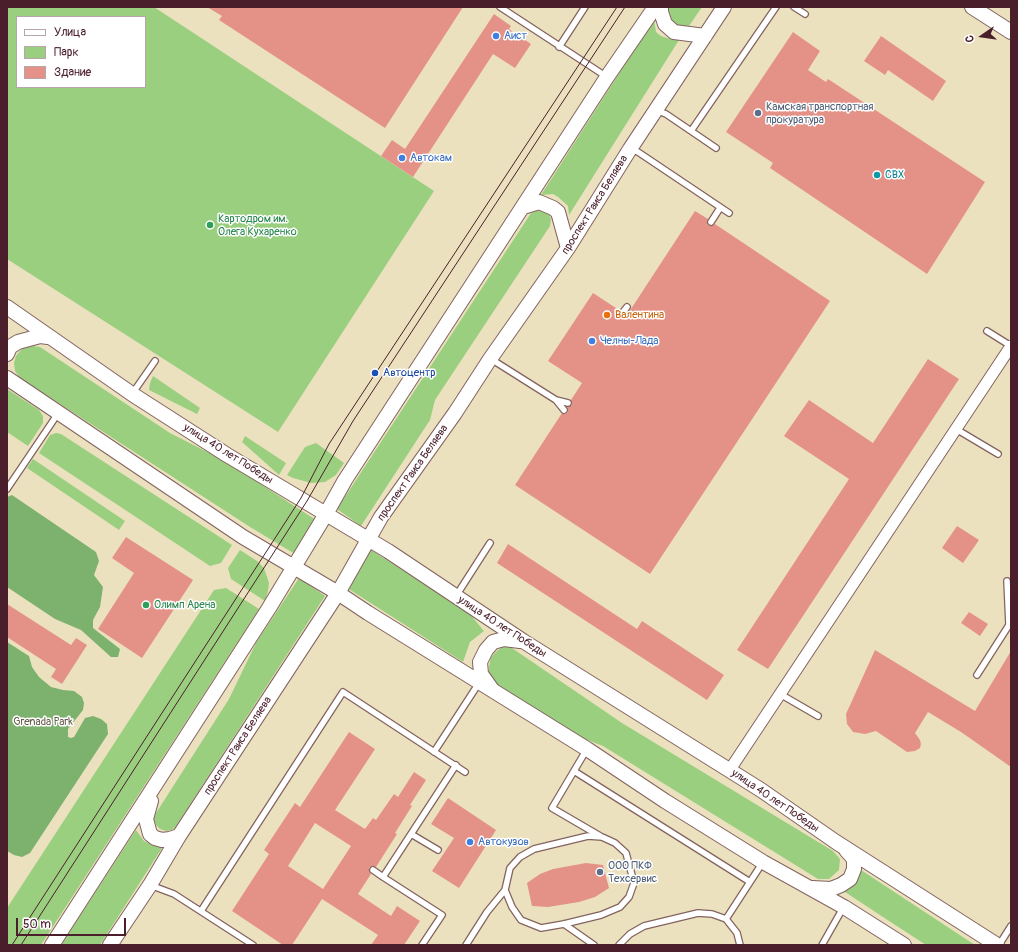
<!DOCTYPE html>
<meta charset="utf-8">
<style>
body{margin:0}
#map{position:relative;width:1018px;height:952px;overflow:hidden;background:#ece1bf;font-family:Pangolin,sans-serif}
canvas{display:block}
.frame{position:absolute;inset:0;border:8px solid #4a1f2b;pointer-events:none}
.legend{position:absolute;left:16px;top:16px;width:130px;height:72px;box-sizing:border-box;background:#fff;border:1px solid #b7a5aa;margin:0;padding:5px 7px;list-style:none;font-size:12px;color:#4a1f2b}
.legend li{display:flex;align-items:center;gap:8px;height:20px}
.legend b{width:20px;border:1px solid #b7a5aa}
.north{position:absolute;left:962px;top:16px;width:40px;height:40px;-webkit-text-stroke:3px #fff;paint-order:stroke;rotate:257deg;font-size:11px;font-weight:700;line-height:16px;text-align:center;color:#4a1f2b}
.north::after{content:'';display:block;margin:auto;width:14px;height:18px;background:#4a1f2b;clip-path:polygon(50% 0,100% 100%,50% 72%,0 100%)}
.scale{position:absolute;left:16px;top:918px;width:110px;height:18px;box-sizing:border-box;border:2px solid #4a1f2b;border-top:0;padding-left:5px;font-size:12px;line-height:14px;white-space:nowrap;color:#4a1f2b;-webkit-text-stroke:3px #fff;paint-order:stroke}
</style>
<div id="map">
<canvas width="1018" height="952"></canvas>
<div class="frame"></div>
<ul class="legend">
<li><b style="height:5px;background:#fff"></b>Улица</li>
<li><b style="height:11px;background:#9bcf80"></b>Парк</li>
<li><b style="height:11px;background:#e49288"></b>Здание</li>
</ul>
<div class="north">С</div>
<div class="scale">50 m</div>
</div>
<script>
const context = document.querySelector('canvas').getContext('2d');
context.lineJoin = 'round';
function paint(path, color) { context.fillStyle = color; context.fill(path, 'evenodd'); }
const toPath = rows => new Path2D(rows.map(r => 'M' + r).join(''));
function strokePath(path, color, width, dash) { context.strokeStyle = color; context.lineWidth = width; context.lineCap = dash ? 'butt' : 'round'; context.setLineDash(dash || []); context.stroke(path); }
function drawText(font, color, halo, rows, align = 'center') {
  context.font = font + ' Pangolin,sans-serif'; context.lineWidth = 3; context.setLineDash([]); context.textBaseline = 'middle'; context.strokeStyle = halo; context.fillStyle = color; for (const [text, x, y, turn = 0] of rows) {
    context.save(); context.translate(x, y); context.rotate((+turn || 0) * Math.PI / 180); context.textAlign = isNaN(turn) ? turn : align; if (halo) context.strokeText(text, 0, 0); context.fillText(text, 0, 0); context.restore();
  }
}
paint(toPath([
 [7,7,154,7,434,191,278,432,7,259],
 [17,17,145,17,145,87,17,87],
 [670,7,702,7,689,26,683,28,678,27,670,22,668,10],
 [654,19,656,32,661,36,667,38,679,40,569,215,568,206,558,197,553,194,541,195],
 [537,211,544,211,548,213,551,219,550,226,435,400,430,420,361,526,337,509,531,213],
 [33,346,40,347,170,433,225,461,316,520,295,554,250,527,20,378,15,371,14,363,16,356,20,351,25,347],
 [153,376,200,408,197,414,149,390,150,383],
 [7,389,39,410,43,416,43,423,28,446,7,432],
 [56,433,61,434,232,545,221,563,210,566,39,453,50,435],
 [245,436,286,463,279,475,242,442],
 [316,443,344,463,336,475,325,482,311,483,293,478,287,475,305,447],
 [33,459,125,521,119,530,27,468],
 [368,548,469,613,484,631,470,642,463,662,344,586],
 [240,550,257,561,264,568,269,583,268,591,265,601,231,579,228,568],
 [299,578,325,596,176,826,172,830,166,831,160,829,156,825,154,819,156,813,229,699,256,643],
 [226,588,259,609,41,945,7,945,7,908,214,590],
 [509,646,622,723,833,851,840,859,839,870,829,879,818,879,603,746,577,736,496,685,489,676,489,667,491,657,497,651,502,647],
 [136,830,144,841,155,846,162,848,100,945,61,945],
 [861,870,975,945,926,945,886,919,845,892,857,881]
]), '#9bcf80');
paint(toPath([
 [12,495,96,552,99,561,94,575,103,587,100,607,93,620,93,628,120,649,118,657,111,657,81,630,55,619,7,587,7,497],
 [7,642,29,656,32,667,39,677,51,687,63,690,74,691,82,697,84,703,83,710,68,729,68,737,71,738,74,737,85,718,93,716,101,719,107,724,108,734,30,853,22,857,14,855,7,851]
]), '#7cb26e');
paint(toPath([
 [207,7,463,7,385,128,219,20,222,16],
 [494,14,511,26,509,29,531,44,515,68,493,54,413,177,381,156,392,140,405,149],
 [793,32,820,51,808,70,826,82,828,79,985,182,927,274,770,168,773,163,726,132],
 [881,36,946,81,933,101,888,70,885,75,864,61],
 [695,211,708,219,707,222,708,225,711,226,715,224,830,301,650,574,515,485,562,413,565,414,568,412,567,407,571,406,572,404,571,400,582,383,548,361,593,293,619,310,619,313,621,316,627,315],
 [928,359,959,379,768,669,737,650,849,479,784,436,809,400,873,443],
 [957,526,979,540,963,563,942,548],
 [126,537,193,580,142,658,98,629,134,573,112,558],
 [508,544,637,629,642,621,724,675,707,700,497,563],
 [7,604,71,645,76,638,87,645,62,684,51,677,56,669,7,637],
 [969,612,988,624,980,636,961,623],
 [875,650,975,711,1011,651,1011,767,961,732,928,712,915,733,920,740,921,744,920,748,915,751,907,752,876,731,865,734,853,732,847,724,846,714],
 [349,732,375,749,335,810,365,829,373,818,376,820,394,794,398,797,414,772,426,780,410,805,412,806,395,833,397,834,376,867,372,866,369,868,369,871,371,874,358,894,391,916,397,906,420,921,404,945,371,945,378,935,322,899,292,945,283,945,232,911,269,854,264,850,295,803,300,807],
 [315,823,351,846,323,889,288,866],
 [448,798,496,830,459,888,432,871,454,838,431,824],
 [586,863,603,865,609,888,595,897,579,902,548,907,532,906,527,883,540,874,553,869]
]), '#e49288');
const service = toPath([
 [500,7,607,77],
 [794,7,805,14],
 [559,47,585,7],
 [656,110,666,114,716,148],
 [691,131,776,7],
 [631,149,638,152,729,213],
 [711,222,720,208],
 [623,312,627,307],
 [987,331,1011,346],
 [491,359,556,400,564,410],
 [132,394,155,361],
 [556,400,568,403],
 [956,429,998,454],
 [7,489,59,412],
 [1007,581,1009,625],
 [456,596,490,543],
 [977,675,1009,625,1011,626],
 [780,694,818,716],
 [587,749,552,808,600,836],
 [434,752,479,683],
 [574,771,750,882],
 [411,834,438,850],
 [588,836,602,837,615,843,626,853,634,883,629,897,620,907,601,915,564,924,541,928,521,920,512,907,505,890,510,868,520,857,534,849,588,836],
 [373,870,383,877],
 [150,885,174,894,253,945],
 [201,911,343,692,465,772],
 [726,919,763,862],
 [564,924,594,945],
 [422,945,442,915,383,877,456,765],
 [466,945,487,912,505,890],
 [619,945,630,934,644,926,698,913,712,914,726,919,737,933,740,945],
 [822,945,843,908],
 [999,945,1011,926]
]);
const minor = toPath([
 [729,771,1011,346]
]);
const tertiary = toPath([
 [661,7,661,12,665,24,674,32,705,36],
 [972,7,1011,32],
 [523,207,539,202,553,208,558,212,568,248],
 [7,307,132,394,227,455,388,551,523,641,761,790,836,842,997,945],
 [7,354,10,347,18,342,40,336,48,337],
 [7,378,243,537,338,593,368,613,587,749,665,801,763,862,844,907,904,945],
 [491,688,481,674,480,662,486,650,493,642,504,639,520,641],
 [151,801,146,819,150,834,155,838,162,840,170,839,179,836],
 [812,888,831,889,841,885,850,879,854,869,854,859,846,850],
 [52,945,269,608,326,514,345,480,607,77,655,7],
 [110,945,150,885,179,836,338,593,381,517,455,413,490,359,568,248,630,149,724,7]
]);
strokePath(service, '#83635f', 8);
strokePath(minor, '#83635f', 13);
strokePath(tertiary, '#83635f', 16);
strokePath(service, '#fff', 5.5);
strokePath(minor, '#fff', 11);
strokePath(tertiary, '#fff', 14);
strokePath(toPath([
 [12,945,301,498,329,444,617,7],
 [21,945,307,501,353,421,625,7]
]), '#4a1f2b', 1);
for (const [x, y, r, color] of [
 [496,36,4,"#3f7fe0"],
 [758,113,4,"#5c6f8a"],
 [402,158,4,"#3f7fe0"],
 [877,175,4,"#0f9aa8"],
 [210,225,4,"#2e9e5b"],
 [607,315,4,"#e8710a"],
 [592,341,4,"#3f7fe0"],
 [375,373,4,"#1a4fb4"],
 [146,605,4,"#2e9e5b"],
 [470,842,4,"#3f7fe0"],
 [600,872,4,"#5c6f8a"]
]) { const dot = new Path2D(); dot.arc(x, y, r, 0, 2 * Math.PI); context.fillStyle = color; context.fill(dot); strokePath(dot, '#fff', 1.5); }
drawText('11px', '#366cbe', '#fff', [
 ["Аист",504,36],
 ["Автокам",410,158],
 ["Челны-Лада",600,341],
 ["Автокузов",478,842]
], 'left');
drawText('11px', '#4e5e75', '#fff', [
 ["Камская транспортная",766,107],
 ["прокуратура",766,120],
 ["ООО ПКФ",608,866],
 ["Техсервис",608,879]
], 'left');
drawText('11px', '#0d838f', '#fff', [
 ["СВХ",885,175]
], 'left');
drawText('11px', '#4a1f2b', '#fff', [
 ["проспект Раиса Беляева",595,205,-58],
 ["улица 40 лет Победы",228,454,32],
 ["проспект Раиса Беляева",413,473,-55],
 ["улица 40 лет Победы",502,627,33],
 ["проспект Раиса Беляева",238,746,-57],
 ["улица 40 лет Победы",775,801,34]
]);
drawText('11px', '#27864d', '#fff', [
 ["Картодром им.",218,219],
 ["Олега Кухаренко",218,232],
 ["Олимп Арена",154,605]
], 'left');
drawText('11px', '#c56008', '#fff', [
 ["Валентина",615,315]
], 'left');
drawText('11px', '#164399', '#fff', [
 ["Автоцентр",383,373]
], 'left');
drawText('11px', '#665d49', '#fff', [
 ["Grenada Park",43,722]
]);
</script>
